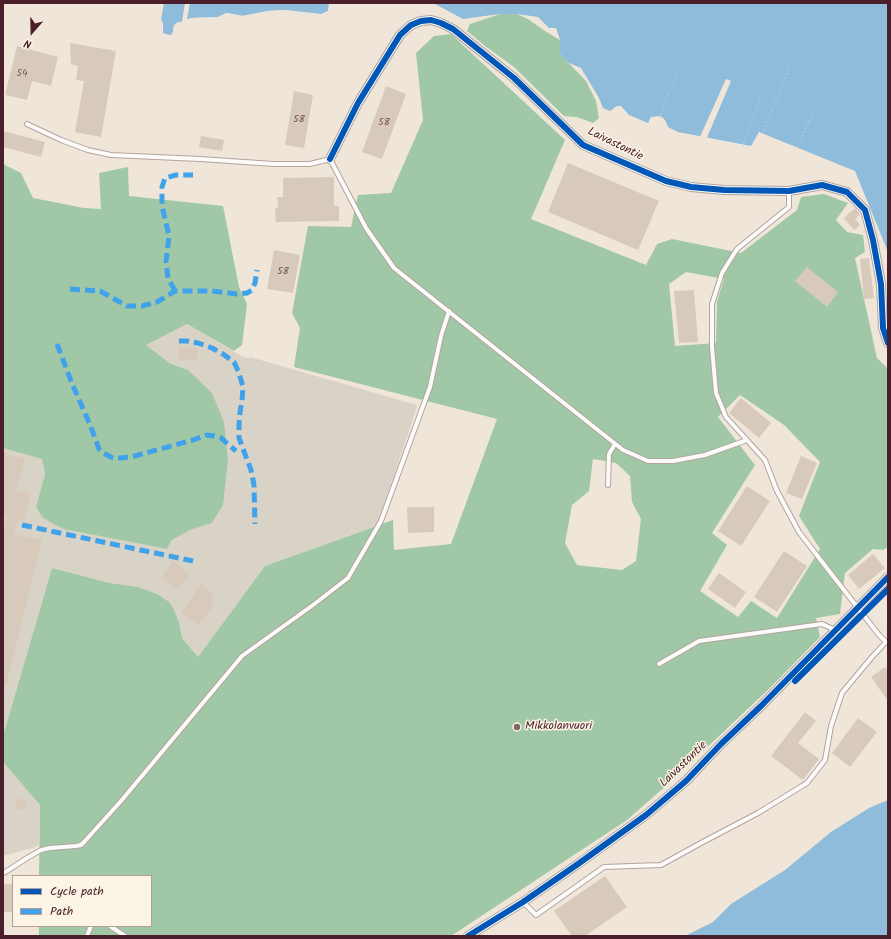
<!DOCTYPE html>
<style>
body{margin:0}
#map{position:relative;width:891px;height:939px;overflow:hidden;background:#efe6d9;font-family:Kalam,sans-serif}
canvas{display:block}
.frame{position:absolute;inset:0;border:4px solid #4a1f2b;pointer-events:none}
.legend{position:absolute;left:12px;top:875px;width:140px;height:52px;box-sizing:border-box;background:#fcf5e5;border:1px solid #b59f9b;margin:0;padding:5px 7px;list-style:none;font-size:12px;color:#4a1f2b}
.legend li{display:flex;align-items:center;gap:8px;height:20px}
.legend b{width:20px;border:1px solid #b59f9b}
.north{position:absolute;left:12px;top:12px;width:40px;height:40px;-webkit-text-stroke:3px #fcf5e5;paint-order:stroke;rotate:200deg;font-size:11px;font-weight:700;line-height:16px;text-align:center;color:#4a1f2b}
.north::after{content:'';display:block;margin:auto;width:14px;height:18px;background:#4a1f2b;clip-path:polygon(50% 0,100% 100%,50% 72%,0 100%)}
</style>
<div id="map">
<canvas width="891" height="939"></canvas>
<div class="frame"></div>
<ul class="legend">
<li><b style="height:5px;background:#0057b8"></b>Cycle path</li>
<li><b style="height:5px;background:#40a2eb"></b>Path</li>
</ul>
<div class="north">N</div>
</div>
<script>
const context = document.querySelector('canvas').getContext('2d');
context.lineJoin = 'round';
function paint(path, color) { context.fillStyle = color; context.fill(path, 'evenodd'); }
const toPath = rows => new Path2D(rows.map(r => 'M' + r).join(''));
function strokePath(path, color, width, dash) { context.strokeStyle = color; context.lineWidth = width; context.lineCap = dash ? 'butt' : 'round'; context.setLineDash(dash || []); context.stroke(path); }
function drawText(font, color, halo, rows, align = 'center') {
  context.font = font + ' Kalam,sans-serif'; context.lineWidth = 3; context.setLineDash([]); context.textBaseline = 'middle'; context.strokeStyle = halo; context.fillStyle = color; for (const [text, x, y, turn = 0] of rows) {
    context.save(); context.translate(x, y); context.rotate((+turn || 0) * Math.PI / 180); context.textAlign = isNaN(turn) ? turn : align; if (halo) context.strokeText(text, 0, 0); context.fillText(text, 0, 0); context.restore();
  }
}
paint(toPath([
 [187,324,243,357,249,358,250,357,417,405,417,407,379,521,375,526,265,566,198,657,182,638,179,622,166,600,159,595,150,591,138,587,110,583,52,568,3,736,3,448,42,458,45,474,36,507,44,518,63,529,167,549,172,540,190,530,212,523,223,505,188,370,171,364,146,345],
 [3,762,40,805,39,845,36,847,3,856]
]), '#d9d3c7');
paint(toPath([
 [500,14,517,14,528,19,545,31,560,40,560,54,586,81,596,101,599,118,593,123,577,117,564,116,514,67,485,46,467,31,470,24],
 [451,34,565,140,531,219,646,265,657,244,672,239,741,253,797,210,801,197,824,194,848,203,836,220,847,232,863,235,865,252,855,258,877,358,888,369,888,547,883,550,873,549,845,573,840,614,816,618,820,637,771,687,667,785,627,820,451,936,39,936,39,926,151,926,151,876,39,876,40,805,3,762,3,736,52,568,110,583,138,587,150,591,159,595,169,602,173,608,179,622,182,638,198,657,265,566,393,520,394,550,451,544,497,419,294,367,300,328,292,313,308,226,351,227,358,195,391,193,423,120,416,53,434,36],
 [686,272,724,279,717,301,716,343,675,346,669,284],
 [740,395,784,425,820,462,799,516,820,549,777,618,751,601,738,617,700,591,727,545,712,533,755,465,718,417],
 [593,459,616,463,630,476,632,502,641,519,636,561,622,570,577,565,565,543,572,505,589,491],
 [3,164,21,173,33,198,84,208,101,209,99,173,128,167,129,196,223,206,239,287,247,304,242,345,234,351,187,324,146,345,171,364,188,370,212,393,224,422,228,460,223,505,212,523,190,530,172,540,167,549,63,529,43,518,36,507,45,474,42,459,3,448]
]), '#a0c8a7');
paint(toPath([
 [164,3,329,3,328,11,321,14,286,10,268,11,242,16,227,13,218,17,192,18,184,22,174,25,173,32,171,35,166,34,163,33,163,23,161,19],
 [433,3,888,3,888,252,855,171,759,132,751,146,678,132,668,127,665,120,662,117,659,116,651,117,648,123,629,115,621,106,617,106,610,111,603,108,599,98,581,68,569,63,560,54,560,40,556,28,549,28,538,17,517,14,500,14,470,18,463,19],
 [888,800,888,936,685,936,713,922,731,904,785,870,831,832,869,808]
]), '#90bcdb');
paint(toPath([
 [185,3,190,3,187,19,192,18,218,17,226,13,243,16,268,11,286,10,305,13,305,15,285,12,268,13,243,18,227,15,218,19,189,21,184,24,178,24,176,26,175,32,173,32,174,25,178,22,182,22],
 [726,79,731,81,706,140,699,139]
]), '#efe6d9');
paint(toPath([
 [70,43,116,51,101,137,75,132,84,81,76,80,78,66,71,64],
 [17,46,58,57,51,86,32,81,27,100,5,95],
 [386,86,406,94,382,159,362,152],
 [294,91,313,95,304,148,285,145],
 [3,131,45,142,41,157,3,147],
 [201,136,224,140,222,151,199,147],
 [568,163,659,201,638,250,548,212],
 [334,177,334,206,339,206,339,221,276,222,275,208,278,208,277,197,283,197,283,178],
 [855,208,860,214,855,219,860,225,854,230,844,218],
 [274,250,300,255,293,293,267,289],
 [869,258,874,298,864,299,860,259],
 [807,267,838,292,827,307,795,281],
 [694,290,698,342,679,343,674,291],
 [178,347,197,348,197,361,178,360],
 [741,398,771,423,759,438,729,413],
 [3,453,25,459,16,490,31,494,24,521,18,519,14,534,42,540,6,686,3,686,3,533,7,516,3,514],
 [801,456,817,463,802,499,786,493],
 [747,486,770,501,741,546,718,531],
 [407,507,434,507,434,532,408,533],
 [784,551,807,566,777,612,754,597],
 [873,554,885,568,859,589,848,575],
 [173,561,190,574,178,590,161,578],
 [719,573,746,592,735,608,708,589],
 [201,584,214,594,210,601,214,604,199,625,181,613],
 [885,667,888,671,888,701,871,677],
 [805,712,816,721,798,743,819,759,803,780,771,756],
 [858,718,877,732,850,767,832,753],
 '15.5 804a5.5 5.5 0 1 1 11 0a5.5 5.5 0 1 1-11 0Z',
 [605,876,627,907,585,936,572,936,554,911],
 [3,884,13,884,13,912,3,912]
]), '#d8cabb');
const lane = toPath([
 [27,124,61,140,88,150,111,155,200,159,274,164,310,164,330,159,366,228,394,268,623,450,648,461,673,461,705,455,747,440],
 [608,485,609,454,615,444],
 [659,664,699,641,822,624,835,630],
 [3,873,7,871,27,858,41,850,50,848,76,846,81,845,85,841,121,801,242,656,313,605,348,578,381,521,430,387,441,336,449,311],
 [523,902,536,915,604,867,661,865,701,843,758,813,807,783,825,760,831,726,842,693,872,657,886,642,879,635,826,567,799,532,777,491,765,460,726,417,716,393,712,347,712,304,722,273,737,249,789,207,789,191],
 [110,926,125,936],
 [87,936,91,926]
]);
const street = toPath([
 [330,159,358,103,400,35,411,25,421,21,431,20,441,23,453,29,514,78,583,145,666,181,691,187,724,190,789,191,822,185,847,192,865,210,873,240,881,284,883,328,888,343],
 [468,936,523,902,578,864,646,815,686,781,721,744,761,706,888,577]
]);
strokePath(lane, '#b0a59f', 6);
strokePath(street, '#b0a59f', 10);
strokePath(toPath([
 [658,122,677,72],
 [764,130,789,69],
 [742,147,760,100],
 [798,147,814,109]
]), '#d0cbc9', 1.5, [1, 3]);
strokePath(lane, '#fdfbf9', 4);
strokePath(street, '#fdfbf9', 8);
strokePath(toPath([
 [70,289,100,291,127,306,142,306,157,302,175,291,212,291,237,294,247,293,252,290,255,283,257,270],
 [175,291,168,278,166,262,169,236,162,206,162,187,165,178,176,175,193,175],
 [179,341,187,341,198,343,212,348,223,354,234,362,239,373,243,387,242,401,240,412,239,425,239,438,251,470,254,485,255,524],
 [57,344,71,381,91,427,99,449,103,453,113,458,120,458,131,457,193,440,207,435,214,436,221,438,236,451],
 [22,525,193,561]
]), '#40a2eb', 5, [10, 5]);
strokePath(toPath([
 [330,159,358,103,400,35,411,25,421,21,431,20,441,23,453,29,514,78,583,145,666,181,691,187,724,190,789,191,822,185,847,192,865,210,873,240,881,284,883,328,888,343],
 [795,681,888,589],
 [468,936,523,902,578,864,646,815,686,781,721,744,761,706,888,577]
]), '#0057b8', 6);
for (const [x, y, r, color] of [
 [517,727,4,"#846568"]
]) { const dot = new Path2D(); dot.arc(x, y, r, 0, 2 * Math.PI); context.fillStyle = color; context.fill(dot); strokePath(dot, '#fcf5e5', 1.5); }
drawText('10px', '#6e4a4f', null, [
 ["54",22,74],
 ["58",299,120],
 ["58",384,123],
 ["58",283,272]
]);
drawText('12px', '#4a1f2b', '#fcf5e5', [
 ["Laivastontie",615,145,26],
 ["Laivastontie",684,765,-44]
]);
drawText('12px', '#4a1f2b', '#fcf5e5', [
 ["Mikkolanvuori",525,727]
], 'left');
</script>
